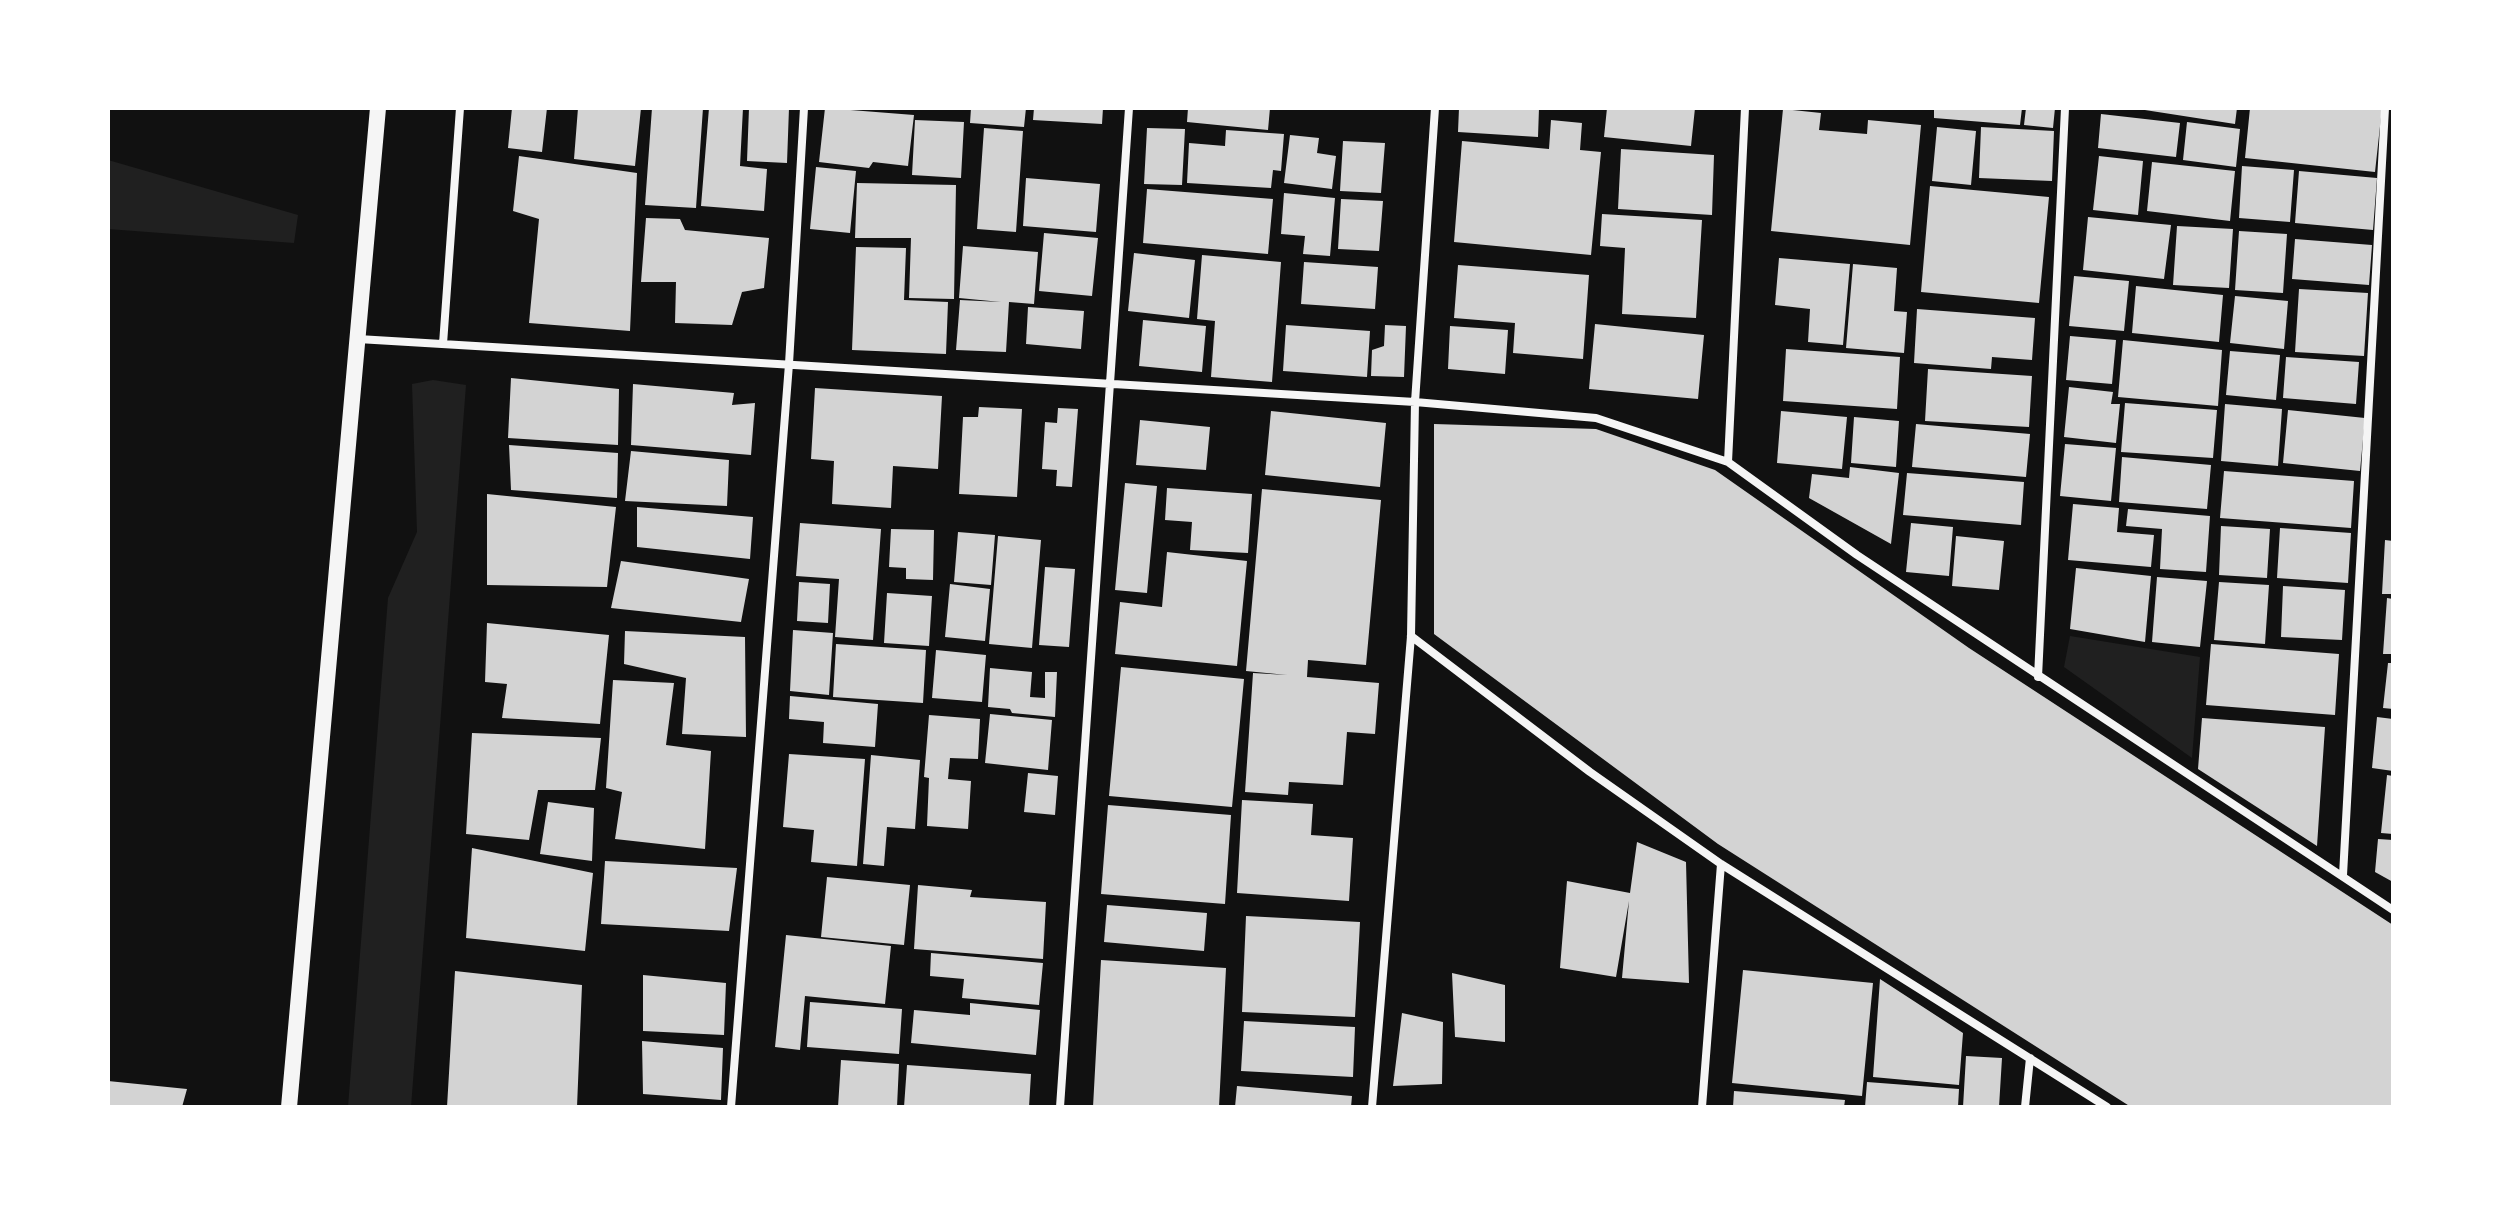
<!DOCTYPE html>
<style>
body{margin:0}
#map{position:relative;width:2501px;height:1215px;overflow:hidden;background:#111;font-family:Roboto,sans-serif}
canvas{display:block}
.frame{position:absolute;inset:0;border:110px solid #fff;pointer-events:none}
</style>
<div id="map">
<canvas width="2501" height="1215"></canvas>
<div class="frame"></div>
</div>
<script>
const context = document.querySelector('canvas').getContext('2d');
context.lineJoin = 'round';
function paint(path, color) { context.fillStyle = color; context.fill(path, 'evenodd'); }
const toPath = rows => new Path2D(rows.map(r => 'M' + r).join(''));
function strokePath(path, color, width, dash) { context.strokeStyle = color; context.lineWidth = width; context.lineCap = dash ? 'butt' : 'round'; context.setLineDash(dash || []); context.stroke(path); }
paint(toPath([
 [108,160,298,215,294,243,108,229],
 [433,380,466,385,411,1107,348,1107,388,598,417,532,412,384],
 [2070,636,2200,657,2192,758,2064,667]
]), '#202020');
paint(toPath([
 [512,108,547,108,542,152,508,148],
 [578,108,641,108,635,166,574,159],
 [652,108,703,108,696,208,645,205],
 [709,108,743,108,740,166,767,169,764,211,701,206],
 [749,108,789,108,787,163,747,161],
 [825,108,914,115,908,166,873,162,869,168,819,162],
 [971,108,1026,108,1024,127,970,123],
 [1034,108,1103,108,1102,124,1033,120],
 [1188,108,1270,108,1268,130,1187,122],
 [1459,108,1539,108,1538,137,1458,132],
 [1607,108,1695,108,1691,146,1604,137],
 [1934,108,2022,108,2020,125,1934,118],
 [2026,108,2055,108,2053,128,2024,125],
 [2132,108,2237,108,2235,124],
 [2250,108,2382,108,2375,172,2245,158],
 [1783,109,1821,113,1819,130,1867,134,1868,120,1921,125,1910,245,1771,231],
 [2101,114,2180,123,2176,157,2098,148],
 [915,120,964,122,961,178,912,175],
 [1551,120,1582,123,1580,150,1601,152,1591,255,1454,242,1462,141,1549,149],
 [2187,122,2240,129,2236,167,2183,160],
 [1937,127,1976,131,1971,185,1932,181],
 [1981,127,2054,131,2052,181,1979,178],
 [984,128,1023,131,1016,232,977,229],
 [1147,128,1185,129,1182,185,1144,184],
 [1226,130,1284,134,1281,171,1273,170,1271,188,1187,183,1189,143,1225,146],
 [1290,135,1319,138,1317,153,1336,156,1332,189,1284,183],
 [1343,141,1385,143,1381,193,1340,191],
 [1621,149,1714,155,1712,215,1618,209],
 [519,156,637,173,630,331,529,323,539,219,513,211],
 [2099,156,2143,161,2138,215,2093,210],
 [2152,162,2235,171,2230,221,2147,211],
 [2242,166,2294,170,2290,222,2239,218],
 [816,167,856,171,850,233,810,229],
 [2299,171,2377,178,2373,230,2295,223],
 [1026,178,1100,184,1096,232,1023,226],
 [857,183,956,185,954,299,909,298,911,238,855,238],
 [1930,186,2049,197,2039,303,1921,292],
 [1147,189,1273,199,1268,254,1143,243],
 [1284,193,1335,198,1330,256,1303,254,1305,236,1281,234],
 [1341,199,1383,201,1379,251,1338,249],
 [1602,214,1702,220,1696,318,1622,314,1625,248,1600,246],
 [2088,217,2171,225,2164,279,2083,270],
 [646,218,680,219,685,230,769,238,764,288,742,292,732,325,675,323,676,282,641,282],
 [2177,226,2233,229,2229,288,2173,285],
 [2239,231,2287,234,2283,293,2235,290],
 [1044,233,1098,238,1092,296,1039,291],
 [2295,239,2372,245,2369,285,2292,279],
 [963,246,1038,252,1034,304,1009,302,1006,352,956,350,960,300,1001,302,959,298],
 [856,247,906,248,904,300,948,302,946,354,852,350],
 [1134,253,1195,260,1189,318,1128,311],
 [1202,255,1281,262,1272,382,1211,377,1215,321,1197,319],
 [1779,258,1850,264,1843,345,1808,342,1810,309,1775,305],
 [1304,262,1378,267,1375,309,1301,304],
 [1853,264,1897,268,1894,311,1907,312,1904,353,1846,348],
 [1458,265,1589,275,1583,359,1513,353,1515,323,1454,318],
 [2074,276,2129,281,2124,331,2069,326],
 [2136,286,2223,295,2219,342,2132,333],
 [2299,289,2368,293,2364,356,2295,352],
 [2235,296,2288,301,2284,349,2230,343],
 [1028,307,1084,311,1081,349,1026,344],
 [1917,309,2035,318,2032,360,1992,357,1991,369,1914,363],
 [1143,320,1206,326,1202,372,1139,366],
 [1595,324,1704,335,1698,399,1589,389],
 [1286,325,1370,331,1367,377,1283,371],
 [1385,325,1406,326,1404,377,1371,376,1372,350,1384,346],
 [1450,326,1508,330,1505,374,1448,369],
 [2070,336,2116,340,2112,384,2066,380],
 [2123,340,2222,350,2218,406,2118,397],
 [1786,349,1900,357,1897,409,1783,401],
 [2230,351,2280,355,2276,400,2226,395],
 [2286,357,2359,362,2356,404,2283,398],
 [1928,369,2032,376,2029,427,1925,421],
 [511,378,619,389,618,445,508,438],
 [633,384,734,393,732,405,755,403,751,455,631,445],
 [2069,387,2113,392,2111,404,2120,404,2116,443,2064,437],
 [815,388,942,396,938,469,893,466,891,508,832,504,834,461,811,459],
 [2125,403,2217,410,2213,458,2121,452],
 [2225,404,2282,409,2278,466,2221,461],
 [979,407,1022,409,1017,497,959,494,963,417,978,417],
 [1058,408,1078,409,1072,487,1056,486,1057,470,1042,469,1045,422,1057,423],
 [2288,410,2365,418,2360,471,2283,463],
 [1271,411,1386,423,1380,487,1265,475],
 [1781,411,1847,417,1842,469,1777,463],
 [1854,417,1899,421,1896,467,1851,463],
 [1140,420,1210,427,1206,470,1136,465],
 [1434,424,1596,429,1715,470,1969,648,2393,925,2393,1107,2131,1107,1718,844,1434,634],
 [1916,424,2030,434,2026,477,1912,467],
 [2065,444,2116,448,2111,501,2060,496],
 [509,445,618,453,617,498,511,490],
 [631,451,729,460,727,506,625,501],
 [2122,457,2211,465,2207,509,2119,502],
 [1850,467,1899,473,1891,544,1809,498,1812,474,1849,478],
 [2224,471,2354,481,2351,528,2220,518],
 [1907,473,2024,482,2021,525,1903,515],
 [1125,483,1157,486,1147,593,1115,590],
 [1167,488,1252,494,1248,553,1190,550,1192,522,1165,520],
 [1262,489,1381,500,1366,665,1308,660,1307,677,1379,683,1375,734,1347,732,1343,785,1289,782,1288,795,1245,792,1253,673,1287,675,1246,671],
 [487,494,616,507,607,587,487,585],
 [2073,504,2119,508,2117,532,2154,535,2151,567,2068,560],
 [637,507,753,517,750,559,637,547],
 [2128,509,2210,516,2206,572,2160,569,2162,529,2126,526],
 [800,523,881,529,873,640,835,637,839,579,796,576],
 [1911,523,1953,527,1949,576,1906,572],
 [2221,526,2270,529,2267,578,2219,575],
 [2280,528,2351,533,2348,583,2277,578],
 [891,529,934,530,933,580,906,579,906,568,889,567],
 [958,532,995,535,991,585,954,582],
 [998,536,1041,540,1032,648,989,644],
 [1956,536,2004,541,1999,590,1952,586],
 [2385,540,2393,541,2393,594,2382,594],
 [1167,552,1247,561,1237,666,1115,654,1120,602,1162,607],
 [621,561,749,579,741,622,611,608],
 [1045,567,1075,569,1069,647,1039,645],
 [2076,568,2151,576,2145,642,2070,629],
 [2157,577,2207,581,2200,647,2152,642],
 [799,582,830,584,828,623,797,621],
 [2219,582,2269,585,2265,644,2214,640],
 [950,584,990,589,985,641,945,637],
 [2283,586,2345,590,2342,640,2281,637],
 [887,593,932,596,929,646,884,643],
 [2387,598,2393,599,2393,654,2383,654],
 [487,623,609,635,600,724,502,718,507,684,485,682],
 [793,630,833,633,829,695,790,691],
 [625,631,745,637,746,737,682,734,686,678,624,664],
 [836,644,926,650,923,703,833,697],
 [2211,644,2339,654,2335,715,2206,705],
 [936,650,986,655,982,702,932,698],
 [2388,663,2393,663,2393,709,2383,708],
 [1121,667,1244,679,1232,807,1109,796],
 [990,668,1032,672,1030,697,1045,698,1045,672,1057,672,1055,717,1012,713,1010,709,988,707],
 [613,680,674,683,666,745,711,751,705,849,615,839,622,792,606,788],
 [790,696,878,704,875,747,823,743,824,722,789,719],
 [990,714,1052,720,1048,770,985,763],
 [929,715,980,719,978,759,950,758,948,779,971,781,968,829,927,826,929,778,924,777],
 [2377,717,2393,719,2393,771,2372,768],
 [2202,718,2325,727,2317,846,2198,769],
 [472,733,601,738,595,790,538,790,529,840,466,834],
 [789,754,865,759,857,866,811,862,814,830,783,827],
 [871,755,920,760,915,829,887,827,884,866,863,864],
 [1028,773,1058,776,1055,815,1024,812],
 [2387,775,2393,776,2393,834,2381,833],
 [1242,800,1313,804,1311,835,1353,838,1349,901,1237,893],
 [548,802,594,808,592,861,540,854],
 [1108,805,1231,815,1225,904,1101,894],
 [2378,839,2393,840,2393,882,2375,872],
 [1637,842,1686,862,1689,983,1622,978,1629,901,1616,977,1560,968,1567,881,1630,893],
 [472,848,593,873,585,951,466,938],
 [605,861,737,868,729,931,601,924],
 [827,877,910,885,904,945,821,937],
 [918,885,972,890,970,897,1046,902,1043,959,914,949],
 [1107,905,1207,913,1204,951,1104,942],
 [1246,916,1360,922,1355,1017,1242,1012],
 [786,935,891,946,885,1004,805,996,800,1050,775,1047],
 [931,953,1043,963,1039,1005,962,998,964,979,930,976],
 [1101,960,1226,968,1219,1107,1093,1107],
 [1743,970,1873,983,1862,1096,1732,1083],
 [455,971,582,985,577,1107,447,1107],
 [1452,973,1505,985,1505,1042,1455,1037],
 [643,975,726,983,724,1035,643,1031],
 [1880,979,1963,1033,1959,1085,1873,1077],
 [810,1002,902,1009,899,1054,807,1047],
 [970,1003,1040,1010,1036,1055,911,1043,914,1010,970,1015],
 [1402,1013,1443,1022,1442,1084,1393,1086],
 [1244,1021,1355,1027,1353,1077,1241,1071],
 [642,1041,723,1048,721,1100,643,1094],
 [1966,1056,2002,1058,1999,1107,1963,1107],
 [841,1060,899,1064,897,1107,838,1107],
 [907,1065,1031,1074,1029,1107,904,1107],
 [108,1081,187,1089,182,1107,108,1107],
 [1867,1082,1959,1089,1958,1107,1865,1107],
 [1237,1086,1352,1096,1351,1107,1235,1107],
 [1734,1091,1845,1100,1844,1107,1733,1107]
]), '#d3d3d3');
strokePath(toPath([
 [358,339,1415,402,1596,418,1728,462,1857,555,2393,910],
 [443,344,460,108],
 [1728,462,1745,108],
 [1411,636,1590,772,1721,864,2107,1107],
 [2038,677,2065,108],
 [2343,875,2385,108],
 [731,1107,789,364,804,108],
 [1060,1107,1129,108],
 [1372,1107,1411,636,1415,402,1435,108],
 [1702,1107,1721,864],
 [2025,1107,2030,1058]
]), '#f5f5f5', 8);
strokePath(toPath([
 [289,1107,378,108]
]), '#f5f5f5', 16);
</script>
